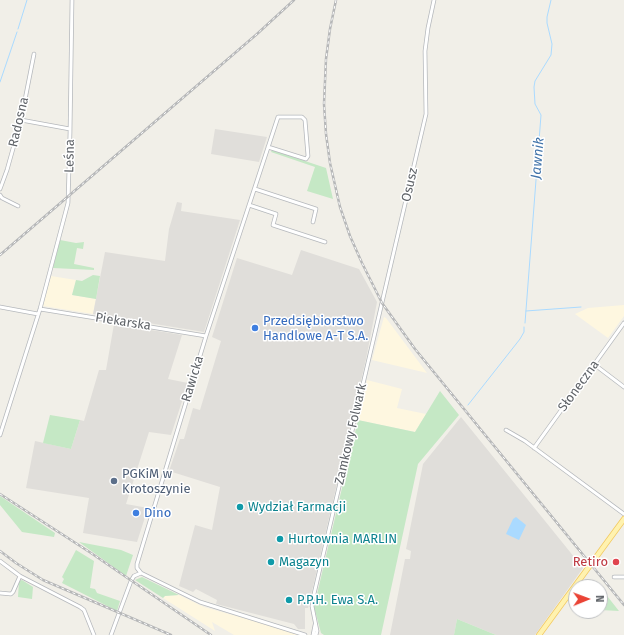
<!DOCTYPE html>
<meta charset="utf-8">
<style>
body{margin:0}
#map{position:relative;width:624px;height:635px;overflow:hidden;background:#f1efe8;font-family:"Fira Sans",sans-serif}
canvas{display:block}
.north{position:absolute;left:568px;top:579px;width:40px;height:40px;box-sizing:border-box;background:#fff;border:1px solid #bfc1c3;border-radius:50%;rotate:89deg;font-size:11px;font-weight:700;line-height:16px;text-align:center;color:#5f6368}
.north::after{content:'';display:block;margin:auto;width:14px;height:18px;background:#ea4335;clip-path:polygon(50% 0,100% 100%,50% 72%,0 100%)}
</style>
<div id="map">
<canvas width="624" height="635"></canvas>
<div class="north">N</div>
</div>
<script>
const context = document.querySelector('canvas').getContext('2d');
context.lineJoin = 'round';
function paint(path, color) { context.fillStyle = color; context.fill(path, 'evenodd'); }
const toPath = rows => new Path2D(rows.map(r => 'M' + r).join(''));
function strokePath(path, color, width, dash) { context.strokeStyle = color; context.lineWidth = width; context.lineCap = dash ? 'butt' : 'round'; context.setLineDash(dash || []); context.stroke(path); }
function drawText(font, color, halo, rows, align = 'center') {
  context.font = font + ' "Fira Sans",sans-serif'; context.lineWidth = 3; context.setLineDash([]); context.textBaseline = 'middle'; context.strokeStyle = halo; context.fillStyle = color; for (const [text, x, y, turn = 0] of rows) {
    context.save(); context.translate(x, y); context.rotate((+turn || 0) * Math.PI / 180); context.textAlign = isNaN(turn) ? turn : align; if (halo) context.strokeText(text, 0, 0); context.fillText(text, 0, 0); context.restore();
  }
}
paint(toPath([
 [51,276,76,280,72,295,96,299,93,314,43,306],
 [624,305,624,316,608,338,575,314,588,308],
 [384,317,386,318,427,373,372,360],
 [367,380,402,389,397,408,426,414,415,432,358,420],
 [179,595,204,607,297,633,298,635,234,635,212,622,215,631,163,598,165,596]
]), '#fef7e0');
paint(toPath([
 [215,129,267,137,259,162,211,154],
 [177,202,182,203,181,211,240,220,204,332,93,314,105,252,165,261,169,229],
 [301,250,359,269,377,302,366,359,308,608,305,608,305,629,298,629,294,624,216,604,217,600,196,589,193,592,179,586,195,525,212,530,220,487,169,471,180,439,184,439,193,408,200,410,221,341,212,337,237,258,292,275],
 [114,324,182,335,168,379,188,383,171,435,149,432,126,504,148,508,137,542,83,533,89,498,26,488,35,441,71,449,80,420,84,421,99,370,106,370],
 [461,417,583,568,535,635,496,635,457,619,454,635,390,635,405,559,410,559,411,551,406,549,423,464]
]), '#e0deda');
paint(toPath([
 [272,150,326,168,333,199,307,191,315,167,271,152],
 [60,240,76,243,84,242,83,249,77,248,74,264,94,268,94,270,53,268],
 [93,275,100,276,96,299,72,295,76,280,82,281],
 [440,391,459,415,418,464,381,635,324,635,321,633,314,607,358,420,415,432],
 [50,415,80,420,71,449,43,443],
 [0,496,55,533,54,537,22,532,0,505],
 [79,542,121,550,133,555,126,576],
 [76,550,94,561,90,588,95,589,97,593,120,601,117,611,62,583,64,579,62,577],
 [142,577,144,578,179,595,165,596,163,598,135,580],
 [22,580,33,587,32,599,18,597,19,581],
 [600,587,619,611,600,610],
 [457,619,496,635,454,635]
]), '#c5e8c5');
paint(toPath([
 [516,517,526,525,519,540,506,534,513,519]
]), '#aadaff');
strokePath(toPath([
 [18,29,27,0],
 [0,82,17,32],
 [526,311,581,307],
 [525,323,541,115,535,104,534,87,535,81,551,55,552,44,547,23,547,17,551,0],
 [468,405,520,339,524,332,524,327]
]), '#aadaff', 1);
const street = toPath([
 [21,120,70,129],
 [268,147,306,159,308,156,305,120,302,117,278,117,206,336,137,564,137,568,141,573,200,602,305,635],
 [0,189,7,170,21,120,34,54],
 [255,189,316,209,313,222],
 [0,195,2,198,18,206],
 [249,205,276,214,273,225,325,242],
 [0,307,38,314],
 [40,309,206,336],
 [595,365,624,387],
 [506,430,525,441,624,514],
 [0,435,40,309,68,203,70,133,72,0],
 [534,448,624,323],
 [0,561,20,576,80,607,84,610,94,635],
 [614,577,624,577],
 [0,593,11,594,13,592,20,576],
 [111,635,131,581,134,576,141,573],
 [313,635,315,625],
 [316,635,317,631,312,606,314,594,426,114,425,51,428,28,434,0]
]);
const primary = toPath([
 [539,635,624,519]
]);
strokePath(street, '#b5b8bc', 4.5);
strokePath(primary, '#f2c960', 6);
strokePath(street, '#fff', 3);
strokePath(primary, '#fff2af', 4.5);
const rail = toPath([
 [336,0,330,29,326,59,324,104,326,134,330,163,340,207,350,236,362,263,382,303,415,349,624,605],
 [0,255,257,34,294,0],
 [0,494,91,553,211,635],
 [0,551,16,563,43,580,171,635]
]);
strokePath(rail, '#b6b7b8', 2.5);
strokePath(rail, '#fff', 1, [3]);
for (const [x, y, r, color] of [
 [255,328,4,"#3f7fe0"],
 [114,481,4,"#5c6f8a"],
 [240,507,4,"#0f9aa8"],
 [136,513,4,"#3f7fe0"],
 [280,539,4,"#0f9aa8"],
 [271,562,4,"#0f9aa8"],
 [616,562,4,"#e0444e"],
 [289,600,4,"#0f9aa8"]
]) { const dot = new Path2D(); dot.arc(x, y, r, 0, 2 * Math.PI); context.fillStyle = color; context.fill(dot); strokePath(dot, '#fff', 1.5); }
drawText('13px', '#5f6368', '#fff', [
 ["Radosna",19,122,-77],
 ["Leśna",70,156,-89],
 ["Osusz",410,185,-77],
 ["Piekarska",123,322,9],
 ["Rawicka",193,379,-73],
 ["Słoneczna",579,386,-54],
 ["Zamkowy Folwark",351,434,-77]
]);
drawText('13px', '#366cbe', '#fff', [
 ["Przedsiębiorstwo",263,321],
 ["Handlowe A-T S.A.",263,336],
 ["Dino",144,513]
], 'left');
drawText('13px', '#4e5e75', '#fff', [
 ["PGKiM w",122,474],
 ["Krotoszynie",122,489]
], 'left');
drawText('13px', '#0d838f', '#fff', [
 ["Wydział Farmacji",248,507],
 ["Hurtownia MARLIN",288,539],
 ["Magazyn",279,562],
 ["P.P.H. Ewa S.A.",297,600]
], 'left');
drawText('13px', '#be3a42', '#fff', [
 ["Retiro",608,562]
], 'right');
drawText('italic 14px', '#4174aa', '#fff', [
 ["Jawnik",538,158,-85]
]);
</script>
